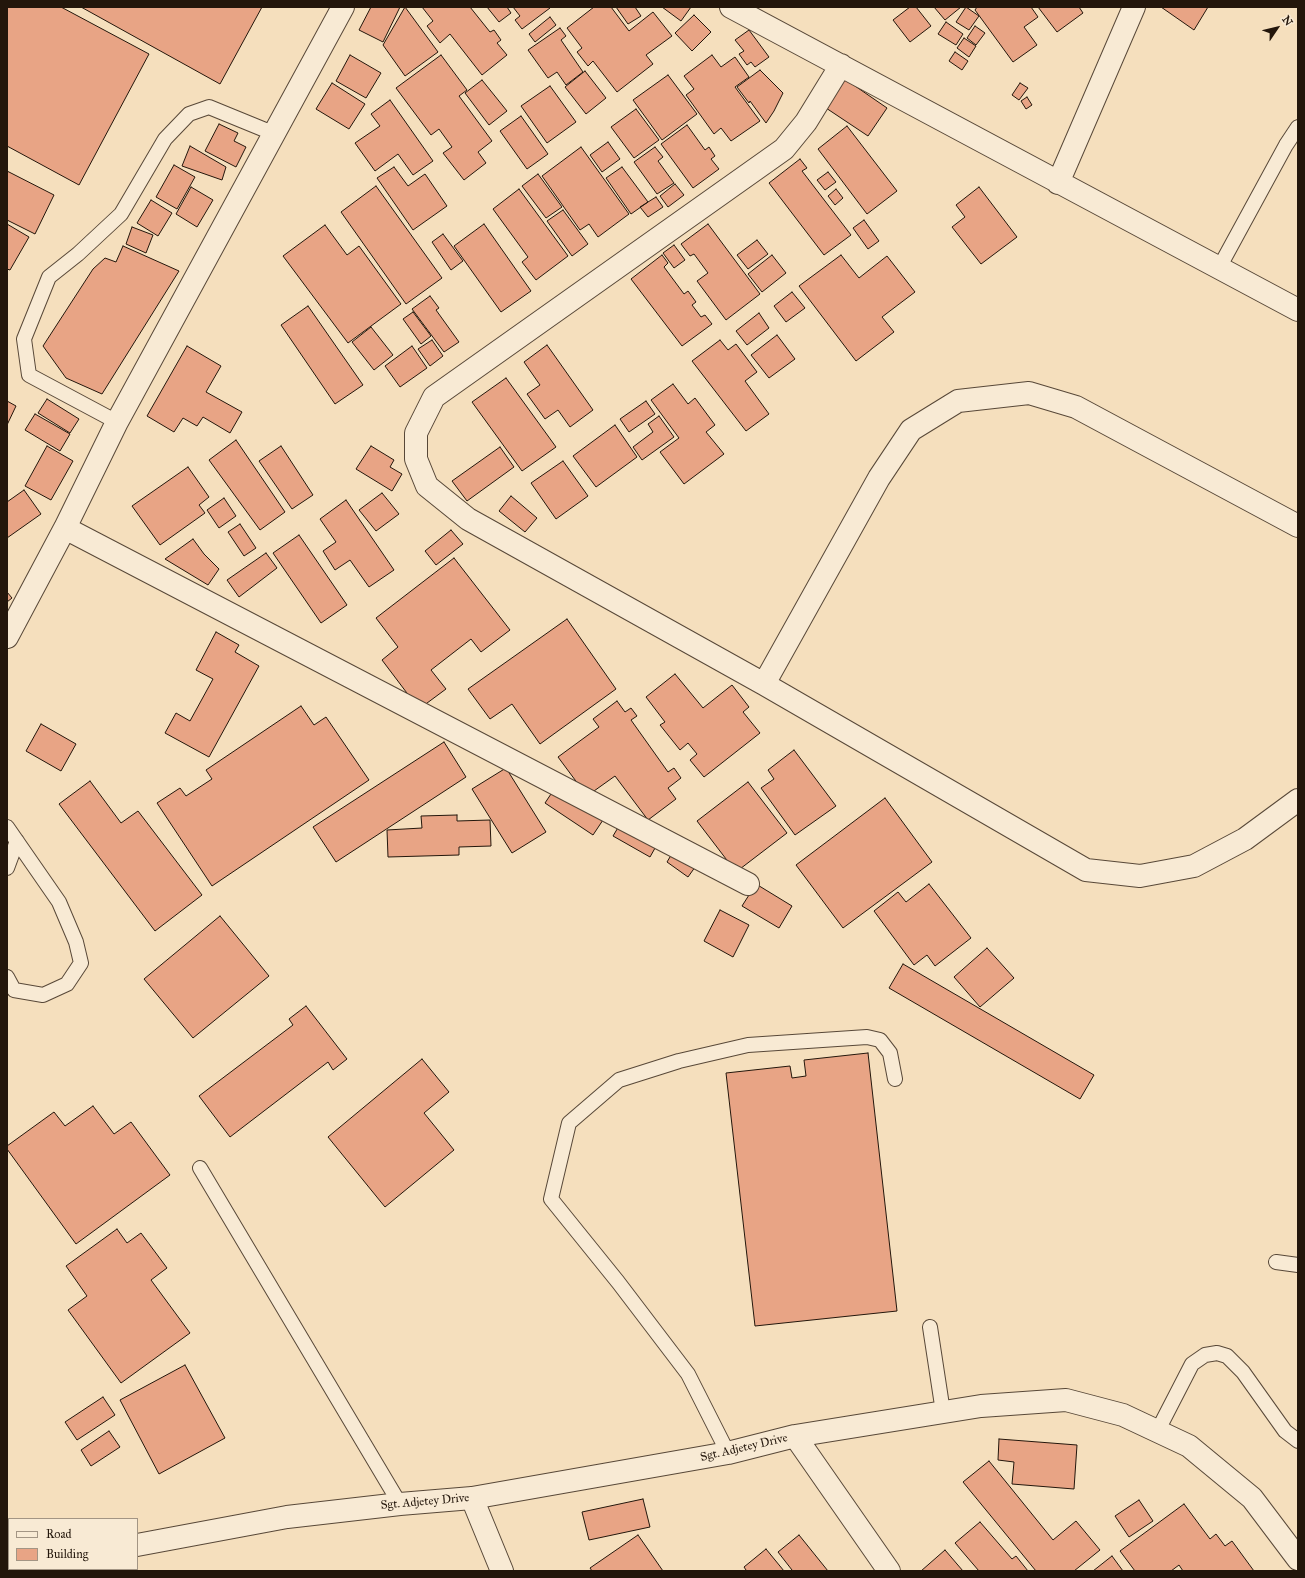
<!DOCTYPE html>
<style>
body{margin:0}
#map{position:relative;width:1305px;height:1578px;overflow:hidden;background:#f5dfbd;font-family:"IM FELL Great Primer",serif}
canvas{display:block}
.frame{position:absolute;inset:0;border:8px solid #23160b;pointer-events:none}
.legend{position:absolute;left:8px;top:1518px;width:130px;height:52px;box-sizing:border-box;background:#f8ead4;border:1px solid #a39584;margin:0;padding:5px 7px;list-style:none;font-size:12px;color:#23160b}
.legend li{display:flex;align-items:center;gap:8px;height:20px}
.legend b{width:20px;border:1px solid #a39584}
.north{position:absolute;left:1257px;top:8px;width:40px;height:40px;-webkit-text-stroke:3px #f8ead4;paint-order:stroke;rotate:55deg;font-size:11px;font-weight:700;line-height:16px;text-align:center;color:#23160b}
.north::after{content:'';display:block;margin:auto;width:14px;height:18px;background:#23160b;clip-path:polygon(50% 0,100% 100%,50% 72%,0 100%)}
</style>
<div id="map">
<canvas width="1305" height="1578"></canvas>
<div class="frame"></div>
<ul class="legend">
<li><b style="height:5px;background:#f8ead4"></b>Road</li>
<li><b style="height:11px;background:#e8a485"></b>Building</li>
</ul>
<div class="north">N</div>
</div>
<script>
const context = document.querySelector('canvas').getContext('2d');
context.lineJoin = 'round';
function paint(path, color) { context.fillStyle = color; context.fill(path, 'evenodd'); }
const toPath = rows => new Path2D(rows.map(r => 'M' + r).join(''));
function strokePath(path, color, width, dash) { context.strokeStyle = color; context.lineWidth = width; context.lineCap = dash ? 'butt' : 'round'; context.setLineDash(dash || []); context.stroke(path); }
function drawText(font, color, halo, rows, align = 'center') {
  context.font = font + ' "IM FELL Great Primer",serif'; context.lineWidth = 4; context.setLineDash([]); context.textBaseline = 'middle'; context.strokeStyle = halo; context.fillStyle = color; for (const [text, x, y, turn = 0] of rows) {
    context.save(); context.translate(x, y); context.rotate((+turn || 0) * Math.PI / 180); context.textAlign = isNaN(turn) ? turn : align; if (halo) context.strokeText(text, 0, 0); context.fillText(text, 0, 0); context.restore();
  }
}
const building = toPath([
 [7,7,61,7,149,54,79,185,7,146,7,7],
 [81,7,262,7,220,84,81,7],
 [371,7,400,7,383,42,359,30,371,7],
 [405,7,438,52,405,76,383,45,405,7],
 [422,7,470,7,490,32,494,30,501,40,497,43,507,55,482,75,450,34,440,43,427,26,433,21,422,7],
 [487,7,507,7,511,13,499,22,487,7],
 [513,7,549,7,550,8,522,29,515,20,520,16,513,7],
 [594,7,611,7,629,31,653,12,672,36,646,55,653,64,617,92,593,61,588,66,577,52,582,48,567,28,594,7],
 [616,7,635,7,641,16,628,24,616,7],
 [662,7,691,7,681,21,662,7],
 [910,7,916,7,931,26,910,42,893,20,910,7],
 [934,7,961,7,945,20,934,7],
 [966,7,979,16,969,30,956,22,966,7],
 [977,7,1031,7,1038,17,1024,27,1037,45,1013,62,975,10,977,7],
 [1038,7,1079,7,1083,13,1057,32,1038,7],
 [1161,7,1208,7,1194,30,1161,7],
 [694,15,711,32,692,51,675,33,694,15],
 [550,17,556,25,535,42,529,34,550,17],
 [946,22,963,34,956,45,938,34,946,22],
 [975,26,985,33,976,45,967,38,975,26],
 [560,28,566,36,561,40,583,72,566,85,557,72,548,78,528,50,560,28],
 [749,30,769,57,755,67,751,62,747,65,739,54,744,51,735,40,749,30],
 [964,38,976,46,969,57,957,48,964,38],
 [955,52,968,61,962,70,949,61,955,52],
 [350,55,381,73,366,98,336,81,350,55],
 [441,55,467,90,459,96,492,141,478,152,486,163,464,180,443,153,452,147,439,129,431,135,396,88,441,55],
 [712,55,721,67,735,57,749,77,735,87,760,121,731,141,721,128,714,134,686,95,694,89,684,76,712,55],
 [760,70,783,93,774,111,766,123,750,101,749,103,737,87,760,70],
 [585,71,606,98,586,114,565,87,585,71],
 [668,75,697,114,662,140,633,100,668,75],
 [842,77,887,108,868,136,823,106,842,77],
 [482,80,507,111,489,125,465,93,482,80],
 [332,83,365,104,349,129,316,109,332,83],
 [1020,83,1028,88,1019,100,1012,95,1020,83],
 [550,86,576,122,547,143,521,106,550,86],
 [1027,97,1032,105,1026,109,1021,101,1027,97],
 [390,100,433,161,413,175,398,154,375,171,355,143,380,126,371,114,390,100],
 [636,109,659,140,634,158,611,127,636,109],
 [521,116,548,154,527,169,500,131,521,116],
 [219,124,238,133,234,141,246,147,236,167,205,151,219,124],
 [687,125,705,150,709,147,715,156,711,159,719,169,693,188,661,144,687,125],
 [847,126,897,191,867,214,818,149,847,126],
 [608,142,620,159,602,172,590,155,608,142],
 [190,146,226,167,222,180,182,166,190,146],
 [581,147,629,214,598,237,589,224,580,230,542,176,581,147],
 [655,147,663,157,658,161,674,183,657,194,634,162,655,147],
 [800,159,807,168,802,171,851,235,824,255,769,183,800,159],
 [174,165,195,177,177,209,156,197,174,165],
 [394,167,408,186,425,174,447,206,413,230,377,178,394,167],
 [622,167,648,202,631,214,606,178,622,167],
 [7,171,54,195,35,234,7,220,7,171],
 [828,172,836,182,825,190,817,180,828,172],
 [538,174,562,207,546,218,522,186,538,174],
 [675,184,684,195,668,207,660,196,675,184],
 [376,186,442,278,406,304,341,212,376,186],
 [191,187,213,200,197,227,176,214,191,187],
 [979,187,1017,237,981,264,952,227,965,217,956,205,979,187],
 [519,189,568,256,536,280,522,262,528,257,493,209,519,189],
 [836,189,843,198,835,205,828,196,836,189],
 [656,197,663,207,648,217,640,207,656,197],
 [151,200,172,213,158,236,137,223,151,200],
 [563,210,588,244,572,256,547,221,563,210],
 [864,220,879,241,868,249,853,228,864,220],
 [7,224,29,237,10,270,7,269,7,224],
 [484,224,531,291,501,312,454,246,484,224],
 [708,224,760,294,726,320,697,281,708,273,694,254,690,256,681,244,708,224],
 [325,225,347,255,359,246,401,304,348,343,283,256,325,225],
 [132,227,153,235,146,253,126,244,132,227],
 [443,234,463,261,451,270,432,242,443,234],
 [757,240,768,254,748,269,737,255,757,240],
 [674,245,685,260,674,268,663,253,674,245],
 [123,246,179,271,102,394,66,378,43,346,93,269,105,258,116,262,123,246],
 [662,255,668,263,664,267,684,294,688,291,696,302,692,305,701,317,705,315,712,324,682,346,631,279,662,255],
 [772,255,786,273,762,292,748,274,772,255],
 [841,255,859,278,887,256,915,292,882,317,894,332,856,361,799,286,841,255],
 [792,292,805,308,786,322,774,306,792,292],
 [430,296,439,308,436,310,459,342,444,352,412,309,430,296],
 [308,306,363,385,335,404,281,325,308,306],
 [413,312,431,336,421,344,403,319,413,312],
 [759,313,769,328,747,345,736,331,759,313],
 [371,327,393,355,374,370,352,342,371,327],
 [777,335,795,359,769,378,751,355,777,335],
 [432,340,443,356,430,366,418,349,432,340],
 [720,340,728,350,736,344,757,372,745,381,769,414,746,431,692,361,720,340],
 [547,345,593,410,570,427,558,410,545,419,527,394,540,385,524,362,547,345],
 [187,346,221,366,206,392,242,412,230,433,203,417,197,426,183,418,174,432,147,416,187,346],
 [412,346,427,368,400,387,385,366,412,346],
 [506,378,556,447,522,471,472,402,506,378],
 [673,384,688,404,695,398,715,425,706,432,724,454,684,484,660,452,679,438,651,400,673,384],
 [47,399,79,419,70,433,38,413,47,399],
 [7,401,16,406,7,425,7,401],
 [646,401,655,414,629,432,620,419,646,401],
 [35,414,70,434,60,451,25,430,35,414],
 [659,416,674,437,642,460,633,447,653,432,648,424,659,416],
 [615,425,637,457,596,487,573,456,615,425],
 [236,440,285,512,260,530,209,460,236,440],
 [47,446,73,461,51,500,25,486,47,446],
 [281,446,313,495,292,509,259,461,281,446],
 [371,446,394,460,390,467,402,474,392,491,356,469,371,446],
 [500,447,514,467,467,501,452,481,500,447],
 [563,461,588,496,556,519,531,483,563,461],
 [188,467,209,497,199,505,205,513,160,545,132,506,188,467],
 [24,490,41,514,7,538,7,502,24,490],
 [382,493,399,514,376,531,359,510,382,493],
 [511,496,537,518,525,532,499,511,511,496],
 [224,498,236,516,219,528,207,510,224,498],
 [346,500,394,570,369,587,350,560,335,570,323,551,336,542,320,519,346,500],
 [240,524,256,548,244,556,228,532,240,524],
 [451,530,463,544,436,565,425,551,451,530],
 [299,535,347,605,321,623,273,553,299,535],
 [193,539,204,554,219,569,208,585,165,559,193,539],
 [266,553,277,568,239,597,227,580,266,553],
 [454,558,510,630,481,652,471,639,431,670,446,689,419,709,382,660,398,647,376,618,454,558],
 [7,592,12,598,7,602,7,592],
 [567,619,616,689,540,744,512,704,490,719,468,689,567,619],
 [216,632,239,645,235,652,259,666,209,757,165,733,176,713,190,721,213,679,196,670,216,632],
 [675,674,703,708,732,685,749,707,743,712,760,733,704,777,690,760,697,754,688,743,680,750,660,725,665,722,646,697,675,674],
 [617,701,625,712,631,708,637,716,631,720,668,772,674,768,681,778,668,788,676,799,648,820,615,776,587,796,558,757,599,727,593,719,617,701],
 [301,706,314,725,326,717,369,780,212,886,157,803,180,788,186,796,212,779,206,770,301,706],
 [41,724,76,744,61,771,26,751,41,724],
 [444,742,466,777,336,862,313,827,444,742],
 [794,750,836,806,795,835,761,788,774,779,768,770,794,750],
 [506,768,546,832,512,853,472,789,506,768],
 [90,781,121,823,138,811,202,895,155,931,59,804,90,781],
 [748,782,787,833,736,872,697,821,748,782],
 [555,788,603,820,593,835,545,803,555,788],
 [885,798,932,862,843,928,796,865,885,798],
 [457,815,457,821,490,820,491,846,459,847,459,855,388,857,387,830,422,828,421,816,457,815],
 [622,821,659,841,650,857,613,836,622,821],
 [676,847,698,863,688,877,667,862,676,847],
 [756,884,792,906,779,928,742,906,756,884],
 [929,884,971,938,935,966,927,955,914,965,874,911,898,892,906,902,929,884],
 [720,910,749,925,733,957,704,941,720,910],
 [220,916,269,976,193,1038,144,979,220,916],
 [987,948,1014,978,980,1007,954,977,987,948],
 [903,964,1094,1075,1080,1099,889,988,903,964],
 [306,1006,347,1059,333,1070,328,1062,230,1137,199,1096,293,1025,289,1019,306,1006],
 [868,1053,897,1311,755,1326,726,1073,790,1066,792,1078,806,1076,804,1060,868,1053],
 [422,1059,449,1092,424,1113,454,1150,385,1207,328,1137,422,1059],
 [93,1106,114,1134,131,1122,170,1175,76,1244,7,1149,7,1146,54,1112,65,1126,93,1106],
 [117,1229,127,1243,141,1233,167,1268,151,1280,190,1333,121,1383,68,1310,87,1296,66,1266,117,1229],
 [185,1365,225,1438,159,1474,120,1400,185,1365],
 [103,1397,115,1415,77,1440,65,1422,103,1397],
 [109,1431,120,1447,91,1466,81,1450,109,1431],
 [999,1439,1077,1445,1074,1489,1012,1484,1014,1462,998,1460,999,1439],
 [989,1461,1053,1540,1076,1521,1100,1550,1074,1571,1036,1571,963,1482,989,1461],
 [643,1499,650,1527,589,1540,582,1512,643,1499],
 [1139,1500,1153,1521,1129,1537,1115,1516,1139,1500],
 [1184,1504,1210,1539,1216,1534,1225,1546,1232,1541,1254,1571,1183,1571,1179,1565,1171,1571,1135,1571,1120,1551,1184,1504],
 [980,1522,1012,1559,1016,1556,1028,1571,979,1571,955,1543,980,1522],
 [638,1535,663,1571,592,1571,590,1568,638,1535],
 [799,1535,828,1571,790,1571,792,1570,778,1552,799,1535],
 [766,1549,784,1571,745,1571,746,1570,744,1567,766,1549],
 [945,1550,963,1571,921,1571,945,1550],
 [1112,1556,1123,1571,1093,1571,1112,1556]
]);
paint(building, '#e8a485');
strokePath(building, '#23160b', 1);
const lane = toPath([
 [1219,268,1286,145,1298,127],
 [117,422,29,375,24,339,49,277,78,254,121,214,165,139,189,114,209,107,275,134],
 [7,827,59,902,76,942,81,963,67,984,43,995,14,990,7,977],
 [7,868,17,841],
 [200,1168,400,1504],
 [1276,1262,1298,1265],
 [930,1327,943,1412],
 [1157,1432,1192,1364,1205,1355,1217,1353,1227,1356,1243,1372,1285,1431,1298,1441],
 [728,1453,688,1374,618,1282,551,1199,569,1123,619,1080,679,1061,748,1045,867,1037,880,1040,890,1053,895,1079]
]);
const street = toPath([
 [731,7,1298,310],
 [841,65,806,122,784,149,434,397,416,433,416,459,427,486,468,519,764,684,1086,870,1140,876,1194,866,1245,839,1298,800],
 [1058,183,1134,7],
 [65,528,748,884],
 [7,637,65,528,117,422,343,7],
 [764,684,879,478,911,430,958,401,1029,393,1076,407,1298,526],
 [795,1436,889,1571],
 [472,1498,502,1571],
 [7,1538,9,1539],
 [137,1545,287,1517,400,1504,472,1498,728,1453,795,1436,981,1406,1066,1400,1123,1415,1189,1446,1252,1498,1298,1559],
 [97,1569,98,1571]
]);
strokePath(lane, '#584838', 16);
strokePath(street, '#584838', 24);
strokePath(lane, '#f8ead4', 14);
strokePath(street, '#f8ead4', 22);
drawText('12px', '#23160b', '#f8ead4', [
 ["Sgt. Adjetey Drive",744,1448,-13],
 ["Sgt. Adjetey Drive",425,1502,-5]
]);
</script>
